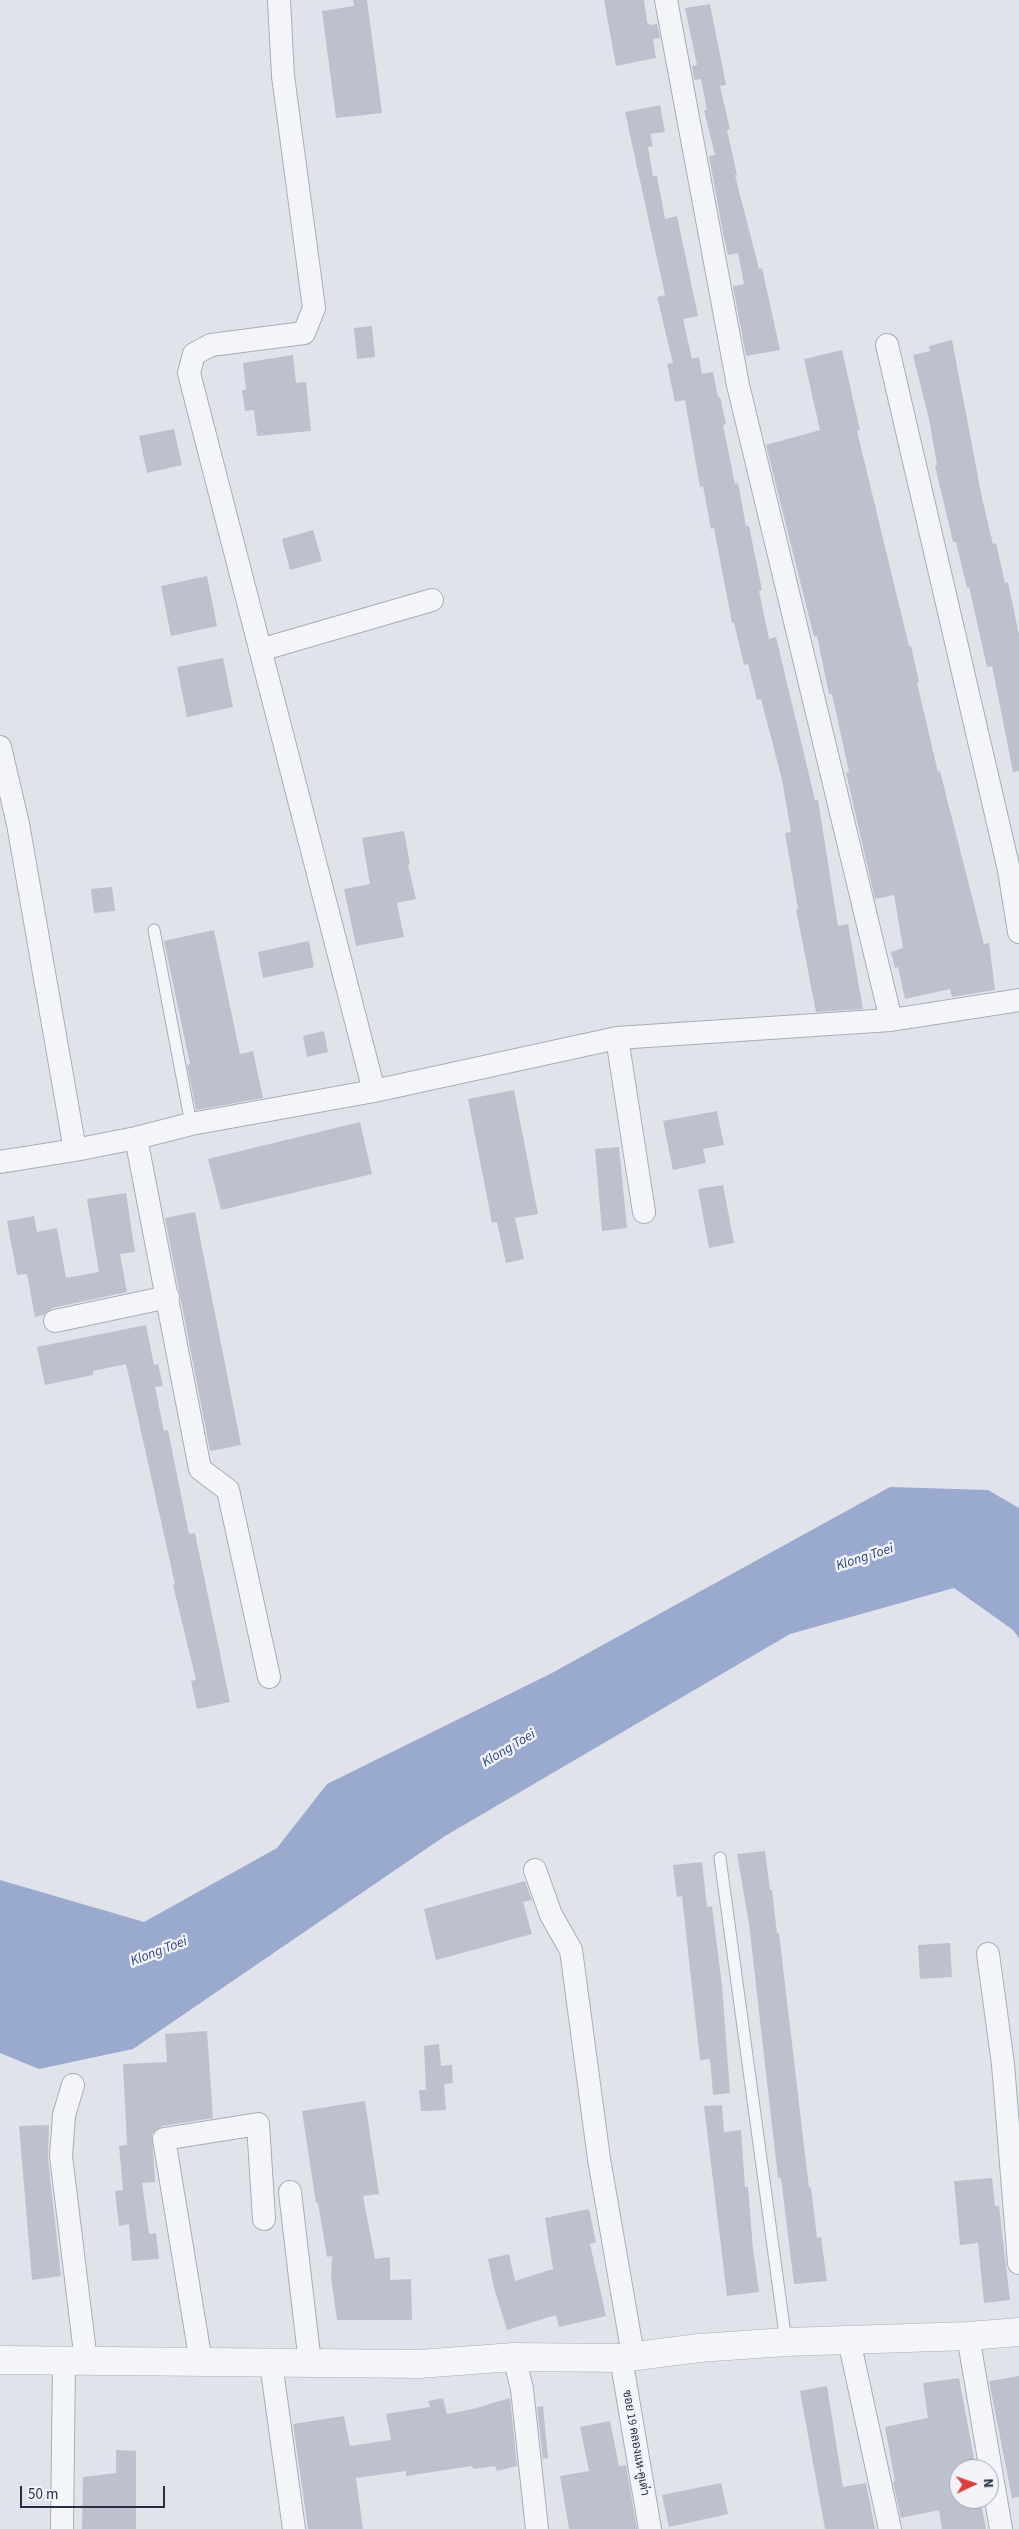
<!DOCTYPE html>
<meta charset="utf-8">
<style>
body{margin:0}
#map{position:relative;width:1019px;height:2529px;overflow:hidden;background:#e1e3eb;font-family:"Source Sans 3",sans-serif}
canvas{display:block}
.north{position:absolute;left:949px;top:2459px;width:50px;height:50px;box-sizing:border-box;background:#f1f3f8;border:1px solid #a0a4b0;border-radius:50%;rotate:87deg;font-size:14px;font-weight:700;line-height:20px;text-align:center;color:#272d44}
.north::after{content:'';display:block;margin:auto;width:18px;height:22px;background:#db3e3b;clip-path:polygon(50% 0,100% 100%,50% 72%,0 100%)}
.scale{position:absolute;left:20px;top:2486px;width:145px;height:22px;box-sizing:border-box;border:2px solid #272d44;border-top:0;padding-left:6px;font-size:15px;line-height:18px;white-space:nowrap;color:#272d44;-webkit-text-stroke:4px #f1f3f8;paint-order:stroke}
</style>
<div id="map">
<canvas width="1019" height="2529"></canvas>
<div class="north">N</div>
<div class="scale">50 m</div>
</div>
<script>
const context = document.querySelector('canvas').getContext('2d');
context.lineJoin = 'round';
function paint(path, color) { context.fillStyle = color; context.fill(path, 'evenodd'); }
const toPath = rows => new Path2D(rows.map(r => 'M' + r).join(''));
function strokePath(path, color, width, dash) { context.strokeStyle = color; context.lineWidth = width; context.lineCap = dash ? 'butt' : 'round'; context.setLineDash(dash || []); context.stroke(path); }
function drawText(font, color, halo, rows, align = 'center') {
  context.font = font + ' "Source Sans 3",Sarabun,sans-serif'; context.lineWidth = 5; context.setLineDash([]); context.textBaseline = 'middle'; context.strokeStyle = halo; context.fillStyle = color; for (const [text, x, y, turn = 0] of rows) {
    context.save(); context.translate(x, y); context.rotate((+turn || 0) * Math.PI / 180); context.textAlign = isNaN(turn) ? turn : align; if (halo) context.strokeText(text, 0, 0); context.fillText(text, 0, 0); context.restore();
  }
}
paint(toPath([
 [890,1487,988,1490,1019,1508,1019,1638,1013,1630,954,1588,790,1634,445,1836,133,2049,39,2069,0,2053,0,1880,144,1922,277,1848,327,1784,550,1674]
]), '#99aace');
paint(toPath([
 [353,0,367,0,382,113,336,118,322,11,354,6],
 [604,0,644,0,647,22,650,25,657,24,660,38,653,39,656,58,616,66],
 [710,4,726,85,720,86,730,129,727,130,737,175,735,175,759,269,762,268,780,350,746,356,733,286,744,284,738,253,728,255,723,233,709,156,715,155,704,110,707,110,701,79,694,80,692,66,697,65,685,8],
 [660,105,665,132,650,134,653,146,648,147,653,176,657,176,665,219,677,216,698,316,683,319,692,359,699,357,702,374,713,372,718,397,720,397,726,424,723,425,735,484,738,483,746,526,749,526,762,590,759,591,769,639,776,637,815,800,818,800,838,926,848,924,863,1009,816,1012,796,909,798,909,785,833,791,832,782,780,761,699,757,700,748,664,744,665,734,623,732,623,714,528,711,529,703,486,700,487,685,400,675,402,667,364,673,363,657,297,665,295,625,112],
 [372,326,375,357,357,359,354,328],
 [952,340,982,498,993,544,996,543,1005,583,1008,582,1019,635,1019,771,1013,772,992,666,987,667,969,587,967,588,956,542,953,542,935,466,937,465,929,419,913,355,930,351,929,346],
 [842,350,860,430,857,431,909,646,911,646,919,682,917,683,938,772,940,771,984,944,989,943,995,990,952,997,950,989,905,999,898,967,895,968,891,952,903,948,894,895,875,899,846,773,849,772,832,694,829,694,817,636,814,637,766,445,820,430,804,359],
 [293,355,296,383,306,382,311,431,257,436,254,410,245,411,242,390,246,390,243,363],
 [174,429,182,465,147,473,139,436],
 [313,530,322,561,290,570,282,539],
 [207,576,217,626,171,636,161,586],
 [223,658,233,707,187,717,177,667],
 [404,831,410,864,408,865,416,899,397,903,404,937,356,946,344,889,370,884,362,838],
 [112,887,115,911,94,913,91,889],
 [214,930,240,1054,253,1051,263,1098,196,1110,187,1065,190,1064,164,941],
 [309,941,314,967,263,978,258,952],
 [324,1031,328,1052,307,1057,303,1036],
 [514,1090,538,1214,515,1218,524,1259,506,1263,497,1222,492,1223,468,1099],
 [717,1111,724,1145,703,1149,706,1163,673,1170,663,1121],
 [360,1122,372,1174,221,1210,208,1159],
 [619,1147,627,1228,602,1231,595,1149],
 [723,1185,734,1243,709,1248,698,1189],
 [126,1193,135,1252,120,1254,127,1292,52,1308,44,1315,35,1317,27,1274,17,1275,7,1221,34,1216,37,1232,57,1228,66,1278,99,1272,87,1199],
 [195,1212,241,1445,210,1451,165,1218],
 [146,1325,154,1365,158,1364,163,1386,155,1387,164,1431,168,1430,189,1534,195,1533,230,1702,197,1709,191,1681,196,1680,173,1585,175,1584,126,1364,93,1371,93,1375,45,1385,37,1347],
 [765,1851,770,1890,772,1890,777,1933,779,1933,809,2188,811,2187,817,2238,821,2237,827,2281,794,2284,781,2178,778,2178,749,1924,737,1854],
 [702,1862,707,1907,712,1906,722,1985,730,2093,713,2095,710,2059,700,2060,682,1896,677,1897,673,1865],
 [525,1881,532,1900,523,1902,532,1934,436,1960,424,1909],
 [950,1943,952,1977,920,1979,918,1945],
 [207,2031,213,2118,162,2126,152,2134,155,2182,142,2183,149,2234,156,2233,159,2259,132,2261,129,2224,119,2226,115,2191,123,2190,119,2146,127,2145,123,2064,167,2062,165,2034],
 [439,2044,441,2066,452,2065,453,2083,444,2084,446,2110,421,2111,419,2090,426,2090,424,2046],
 [365,2101,379,2194,363,2196,375,2259,390,2257,390,2280,411,2279,412,2320,337,2320,331,2277,332,2256,327,2257,318,2203,316,2203,302,2111],
 [722,2105,724,2132,741,2130,745,2187,748,2187,753,2249,759,2292,727,2296,704,2106],
 [49,2125,48,2158,61,2276,32,2280,19,2126],
 [992,2178,995,2206,999,2206,1010,2300,984,2303,978,2243,960,2245,954,2181],
 [589,2209,596,2242,590,2244,606,2316,559,2327,556,2315,507,2330,494,2288,488,2259,509,2254,515,2281,553,2269,545,2218],
 [1019,2376,1019,2497,1012,2498,989,2381],
 [959,2378,976,2469,959,2469,959,2499,980,2499,986,2529,942,2529,939,2510,901,2518,893,2482,895,2481,885,2427,928,2418,923,2383],
 [827,2386,843,2487,866,2483,875,2529,825,2529,800,2391],
 [443,2398,447,2414,473,2409,510,2398,517,2466,497,2471,495,2466,473,2469,472,2466,406,2476,406,2471,356,2478,363,2529,308,2529,293,2424,344,2416,350,2446,391,2440,386,2414,430,2407,428,2401],
 [543,2406,548,2458,543,2459,537,2407],
 [610,2421,619,2466,626,2465,637,2529,569,2529,560,2476,589,2471,580,2427],
 [116,2450,136,2451,136,2529,82,2529,83,2477,116,2473],
 [721,2483,728,2514,669,2527,662,2495]
]), '#bdc1ce');
const service = toPath([
 [154,930,191,1124],
 [720,1858,786,2342]
]);
const minor = toPath([
 [279,0,283,76,314,308,304,333,211,345,194,354,189,373,374,1091],
 [666,0,738,385,891,1020],
 [887,345,1009,870,1019,932],
 [260,650,432,600],
 [0,747,18,824,75,1150],
 [617,1038,644,1212],
 [136,1138,200,1469,228,1490,269,1677],
 [0,1162,75,1150,136,1138,191,1124,374,1091,617,1038,891,1020,1019,1000],
 [55,1321,168,1297],
 [535,1870,551,1915,571,1950,599,2159,633,2355],
 [988,1954,1003,2064,1019,2263],
 [73,2085,64,2115,61,2156,86,2361],
 [290,2192,310,2363],
 [968,2336,1001,2529],
 [849,2340,890,2529],
 [514,2357,522,2389,537,2529],
 [621,2358,650,2529],
 [201,2362,164,2139,258,2124,264,2219],
 [271,2363,294,2529],
 [62,2529,64,2361]
]);
const tertiary = toPath([
 [0,2360,419,2364,514,2357,621,2358,699,2348,786,2342,968,2336,1019,2332]
]);
strokePath(service, '#a9acb9', 13);
strokePath(minor, '#a9acb9', 24);
strokePath(tertiary, '#a9acb9', 29);
strokePath(service, '#f4f5f9', 11);
strokePath(minor, '#f4f5f9', 22);
strokePath(tertiary, '#f4f5f9', 28);
drawText('12px', '#272d44', '#f1f3f8', [
 ["ซอย 19 คลองแห-คูเต่า",635,2443,80]
]);
drawText('italic 14px', '#2e447c', '#f1f3f8', [
 ["Klong Toei",865,1558,-18],
 ["Klong Toei",509,1749,-31],
 ["Klong Toei",159,1952,-21]
]);
</script>
